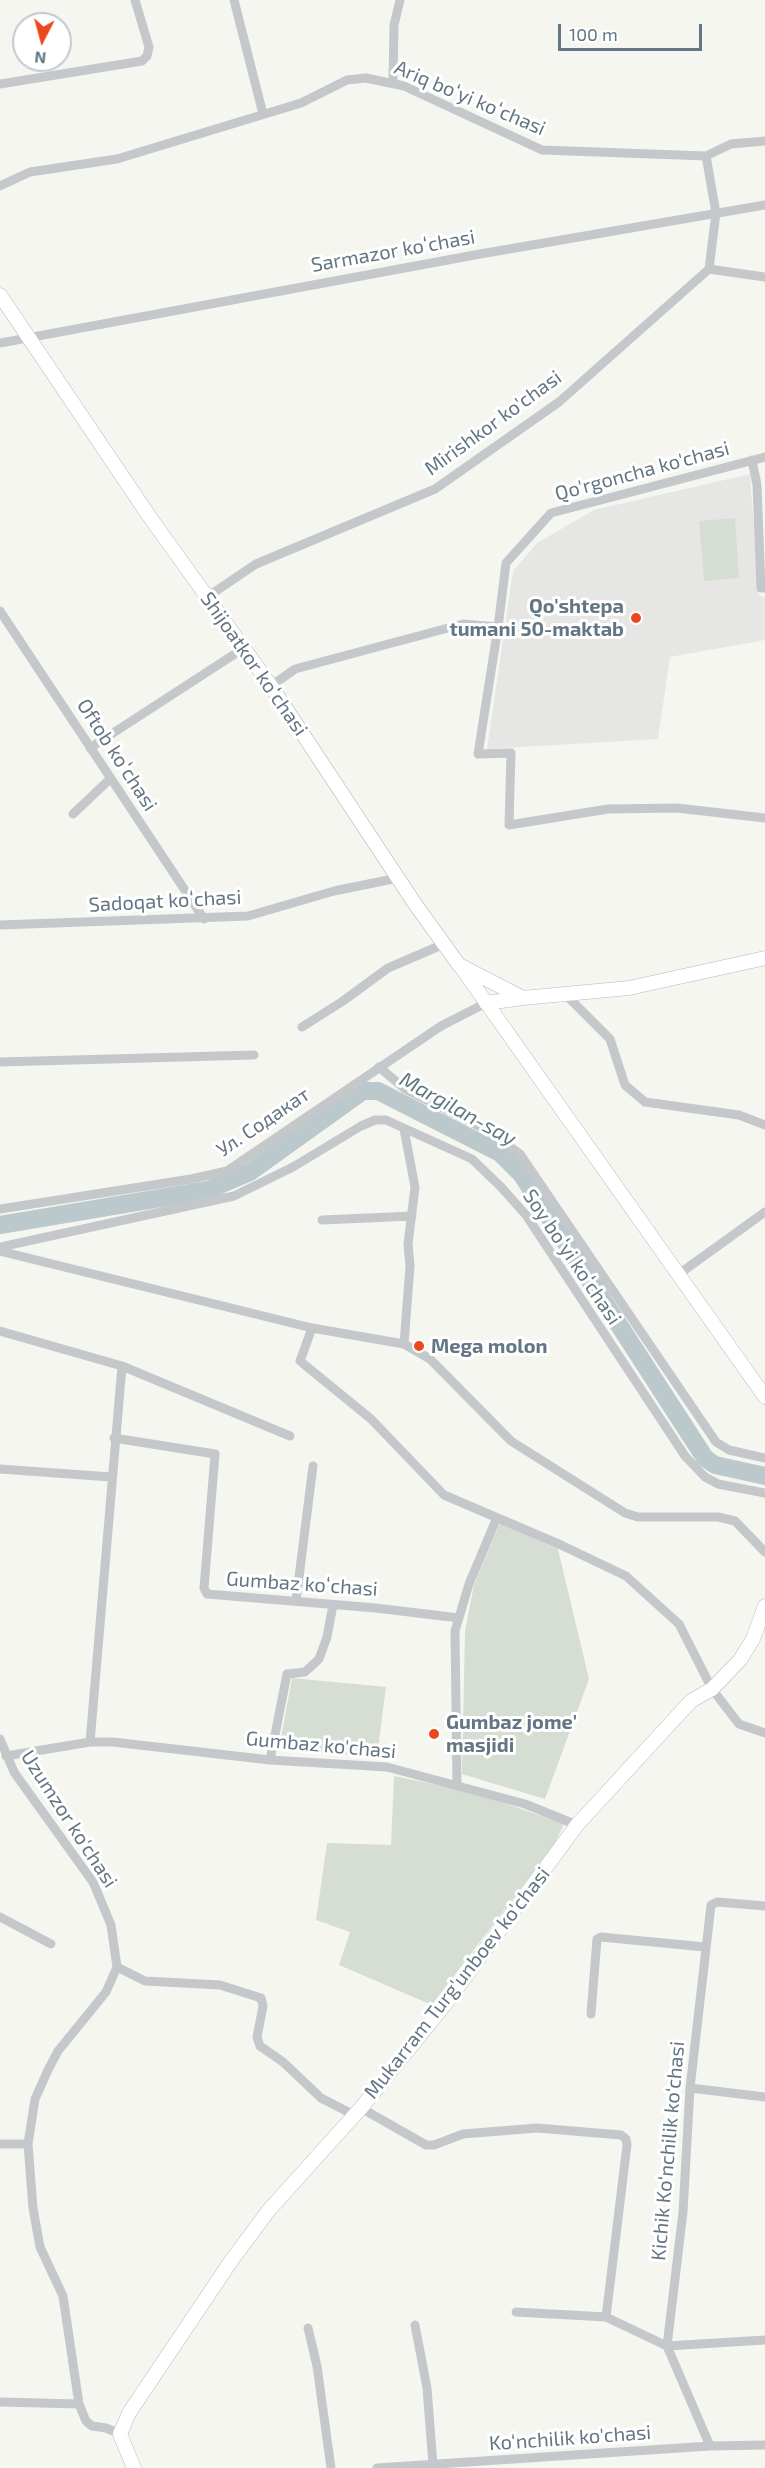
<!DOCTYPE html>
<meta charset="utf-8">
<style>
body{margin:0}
#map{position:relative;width:765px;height:2468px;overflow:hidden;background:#f6f6f1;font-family:"Exo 2",sans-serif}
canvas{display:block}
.north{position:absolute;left:12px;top:12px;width:60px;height:60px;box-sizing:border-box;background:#fff;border:2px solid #c1c8ce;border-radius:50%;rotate:186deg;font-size:16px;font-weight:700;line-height:24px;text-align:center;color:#637684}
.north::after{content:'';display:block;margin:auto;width:21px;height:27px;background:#ec491b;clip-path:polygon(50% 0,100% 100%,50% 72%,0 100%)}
.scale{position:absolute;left:558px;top:24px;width:144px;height:27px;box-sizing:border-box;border:3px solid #637684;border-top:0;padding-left:8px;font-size:18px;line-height:21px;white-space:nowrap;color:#637684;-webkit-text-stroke:4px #fff;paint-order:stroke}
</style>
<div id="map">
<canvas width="765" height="2468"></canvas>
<div class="north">N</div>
<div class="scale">100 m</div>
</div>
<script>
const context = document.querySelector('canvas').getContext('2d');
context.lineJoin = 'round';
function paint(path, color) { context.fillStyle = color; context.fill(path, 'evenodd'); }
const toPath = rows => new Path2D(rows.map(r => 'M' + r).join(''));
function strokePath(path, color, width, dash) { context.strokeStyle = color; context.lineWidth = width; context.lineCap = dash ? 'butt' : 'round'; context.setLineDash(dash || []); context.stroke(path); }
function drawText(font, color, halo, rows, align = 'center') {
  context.font = font + ' "Exo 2",sans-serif'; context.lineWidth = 6; context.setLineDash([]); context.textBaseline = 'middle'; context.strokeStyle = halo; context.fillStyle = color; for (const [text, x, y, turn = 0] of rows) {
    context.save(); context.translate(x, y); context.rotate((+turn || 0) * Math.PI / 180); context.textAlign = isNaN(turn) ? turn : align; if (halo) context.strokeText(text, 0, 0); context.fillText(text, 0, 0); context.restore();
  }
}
paint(toPath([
 [750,474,759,596,765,597,765,640,670,657,658,739,487,749,513,571,537,543,594,510]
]), '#e6e7e5');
paint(toPath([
 [735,518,739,578,704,581,699,521],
 [500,1523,558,1549,589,1679,545,1799,462,1774,465,1631,474,1585],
 [292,1678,386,1687,377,1757,279,1749],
 [394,1776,476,1793,564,1824,555,1843,432,2005,339,1965,350,1932,316,1920,327,1843,391,1845]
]), '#d6ddd2');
strokePath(toPath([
 [0,1225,208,1190,250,1172,363,1091,378,1091,500,1153,522,1175,705,1458,715,1465,765,1476]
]), '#bbc8cc', 18);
const secondary = toPath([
 [0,295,149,516,271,686,415,904,459,965,523,998,629,988,765,958],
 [461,967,765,1397],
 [486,1003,523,998],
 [134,2468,120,2434,129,2413,231,2261,269,2210,361,2108,446,2003,577,1825,691,1701,712,1689,740,1660,753,1639,765,1606]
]);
strokePath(secondary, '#b4babe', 15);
strokePath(toPath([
 [234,0,263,114],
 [393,82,394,25,400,0],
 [0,84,142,61,147,56,149,47,135,0],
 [706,156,731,144,765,141],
 [0,186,30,172,117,159,301,103,347,80,366,78,404,86,542,150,706,156,716,213,709,269,559,402,435,489,256,564,207,597],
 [709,269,765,277],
 [0,343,480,254,765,205],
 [752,460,757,485,761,588,765,588],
 [0,611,204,919],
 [498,627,478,754,511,753,509,825,608,809,677,808,765,818],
 [271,686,295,669,463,624,498,627,506,563,551,513,765,457],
 [90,748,244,648],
 [73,814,110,779],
 [0,925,248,916,334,891,398,878],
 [565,994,610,1039,625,1085,645,1102,739,1115,765,1125],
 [302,1027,343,1001,388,968,444,944],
 [0,1062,254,1055],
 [379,1067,405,1089,486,1130,520,1154,716,1442,729,1450,765,1458],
 [0,1209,191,1179,227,1171,441,1026,486,1003],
 [322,1220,412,1216],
 [0,1247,234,1196,293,1167,361,1126,375,1120,386,1120,472,1159,501,1187,526,1215,685,1456,705,1477,718,1484,765,1493],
 [0,1251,312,1328,404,1344,430,1359,511,1441,625,1513,638,1517,718,1517,735,1521,765,1552],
 [679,1274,765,1212],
 [312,1328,300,1361,371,1419,444,1495,561,1545,626,1576,679,1624,712,1689,739,1724,765,1733],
 [0,1331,122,1366,290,1436],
 [404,1344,410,1266,408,1244,415,1187,404,1129],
 [114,1438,215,1454,204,1588,207,1594,376,1608,459,1618],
 [0,1469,111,1477],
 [296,1601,313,1466],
 [0,1739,14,1772,93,1882,111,1925,117,1967,106,1992,58,2051,48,2070,35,2099,28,2144,33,2208,40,2247,63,2296,79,2404,86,2421,92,2426,106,2428,120,2434],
 [90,1742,122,1366],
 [6,1756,90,1742,113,1742,270,1760,387,1767,525,1804,577,1825],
 [270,1760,287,1674,305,1672,319,1659,327,1637,333,1605],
 [457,1784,455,1631,469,1584,496,1520],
 [0,1917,51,1944],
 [117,1967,145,1981,220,1985,261,1998,263,2006,257,2037,260,2046,283,2062,321,2098,354,2115],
 [591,2014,597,1939,601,1937,705,1947],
 [690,2088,765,2097],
 [361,2108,426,2145,434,2145,463,2134,537,2128,621,2135,626,2139,627,2145,606,2317,667,2346,765,2340],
 [0,2144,28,2144],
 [516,2312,606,2317],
 [415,2325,427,2388,433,2465],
 [308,2328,317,2366,331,2468],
 [0,2402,79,2404],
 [710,2446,667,2346,683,2212,690,2088,711,1905,717,1902,765,1906],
 [377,2468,710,2446,765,2445]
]), '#c5c8cb', 9);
strokePath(secondary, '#fff', 14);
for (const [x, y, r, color] of [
 [636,618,6,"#ec491b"],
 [419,1346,6,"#ec491b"],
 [434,1734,6,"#ec491b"]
]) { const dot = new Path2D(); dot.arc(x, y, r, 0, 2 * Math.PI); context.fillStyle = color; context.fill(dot); strokePath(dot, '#fff', 2); }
drawText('20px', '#637684', '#fff', [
 ["Ariq boʻyi koʻchasi",470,98,23],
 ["Sarmazor koʻchasi",393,251,-10],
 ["Mirishkor ko'chasi",493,423,-36],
 ["Qo'rgoncha ko'chasi",642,471,-15],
 ["Shijoatkor koʻchasi",254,664,55],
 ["Oftob koʻchasi",117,755,57],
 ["Sadoqat koʻchasi",165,901,-3],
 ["Ул. Содакат",263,1122,-34],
 ["Soy boʻyi koʻchasi",572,1257,56],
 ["Gumbaz koʻchasi",302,1584,4],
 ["Gumbaz ko'chasi",321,1745,5],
 ["Uzumzor ko'chasi",69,1819,57],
 ["Mukarram Turg'unboev ko'chasi",457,1983,-52],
 ["Kichik Ko‘nchilik ko‘chasi",668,2151,-85],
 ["Ko‘nchilik ko'chasi",570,2438,-4]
]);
drawText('bold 20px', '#637684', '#fff', [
 ["Qo'shtepa",624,606,"right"],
 ["tumani 50-maktab",624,629,"right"],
 ["Mega molon",431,1346],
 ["Gumbaz jome'",446,1722],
 ["masjidi",446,1745]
], 'left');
drawText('italic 21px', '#5e7881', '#fff', [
 ["Margilan-say",458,1109,29]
]);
</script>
